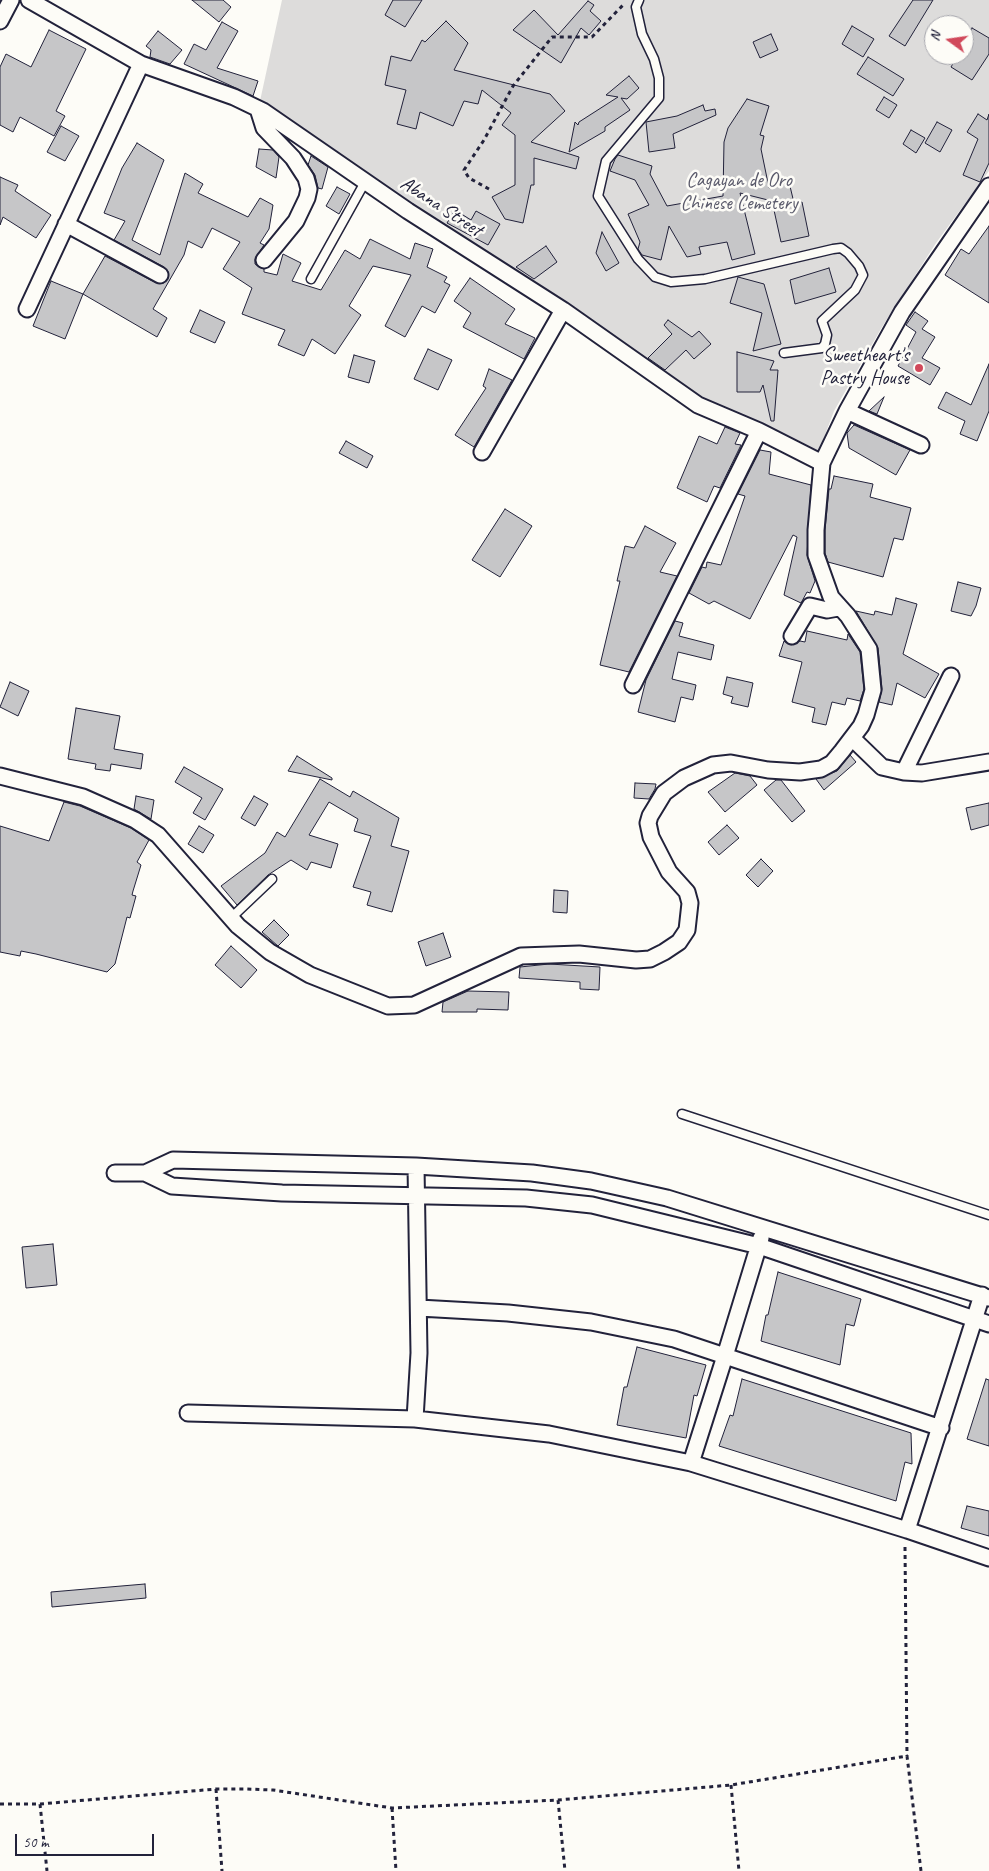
<!DOCTYPE html>
<style>
body{margin:0}
#map{position:relative;width:989px;height:1871px;overflow:hidden;background:#fdfcf7;font-family:Caveat,sans-serif}
canvas{display:block}
.north{position:absolute;left:924px;top:15px;width:50px;height:50px;box-sizing:border-box;background:#fdfcf7;border:1px solid #a5a5ac;border-radius:50%;rotate:284deg;font-size:14px;font-weight:700;line-height:20px;text-align:center;color:#22223b}
.north::after{content:'';display:block;margin:auto;width:18px;height:22px;background:#d1495b;clip-path:polygon(50% 0,100% 100%,50% 72%,0 100%)}
.scale{position:absolute;left:15px;top:1834px;width:139px;height:22px;box-sizing:border-box;border:2px solid #22223b;border-top:0;padding-left:6px;font-size:15px;line-height:18px;white-space:nowrap;color:#22223b;-webkit-text-stroke:4px #fdfcf7;paint-order:stroke}
</style>
<div id="map">
<canvas width="989" height="1871"></canvas>
<div class="north">N</div>
<div class="scale">50 m</div>
</div>
<script>
const context = document.querySelector('canvas').getContext('2d');
context.lineJoin = 'round';
function paint(path, color) { context.fillStyle = color; context.fill(path, 'evenodd'); }
const toPath = rows => new Path2D(rows.map(r => 'M' + r).join(''));
function strokePath(path, color, width, dash) { context.strokeStyle = color; context.lineWidth = width; context.lineCap = dash ? 'butt' : 'round'; context.setLineDash(dash || []); context.stroke(path); }
function drawText(font, color, halo, rows, align = 'center') {
  context.font = font + ' Caveat,sans-serif'; context.lineWidth = 5; context.setLineDash([]); context.textBaseline = 'middle'; context.strokeStyle = halo; context.fillStyle = color; for (const [text, x, y, turn = 0] of rows) {
    context.save(); context.translate(x, y); context.rotate((+turn || 0) * Math.PI / 180); context.textAlign = isNaN(turn) ? turn : align; if (halo) context.strokeText(text, 0, 0); context.fillText(text, 0, 0); context.restore();
  }
}
paint(toPath([
 [282,0,989,0,989,171,936,243,882,327,834,411,817,456,698,401,368,178,260,101],
 [934,25,964,25,964,55,934,55]
]), '#dddcdb');
const building = toPath([
 [192,0,223,0,231,7,219,22,192,0],
 [393,0,422,0,405,27,385,15,393,0],
 [913,0,933,0,905,46,889,36,913,0],
 [588,1,594,5,590,11,601,21,589,35,581,28,561,63,513,30,534,10,558,35,588,1],
 [446,21,468,43,454,70,550,94,565,111,531,142,579,157,576,169,534,158,534,185,531,185,523,223,505,219,492,197,515,185,515,135,502,125,511,113,482,90,478,104,464,101,453,126,420,112,416,129,397,124,406,90,385,85,391,56,411,61,422,40,425,42,446,21],
 [222,22,238,31,217,68,258,81,253,96,184,64,194,44,206,50,222,22],
 [852,26,874,39,863,57,842,44,852,26],
 [972,28,989,38,989,54,972,80,951,67,958,55,964,55,964,41,972,28],
 [49,30,86,49,56,111,65,116,54,136,20,117,13,132,0,125,0,67,6,54,31,67,49,30],
 [158,31,182,50,170,64,150,57,151,50,146,46,158,31],
 [771,34,778,50,760,58,753,42,771,34],
 [868,57,904,79,893,96,857,74,868,57],
 [629,76,639,88,627,99,621,98,630,110,605,127,605,131,569,152,575,122,578,125,579,122,618,97,606,95,629,76],
 [884,97,897,105,889,118,876,110,884,97],
 [747,99,769,106,760,135,764,136,761,149,769,188,789,182,794,203,802,202,809,236,781,242,772,201,740,193,755,254,732,260,727,242,699,247,701,254,687,257,669,226,661,260,642,255,638,249,640,242,628,214,649,205,635,180,610,171,615,159,618,155,652,166,650,174,667,206,723,196,724,142,728,128,747,99],
 [703,105,705,111,715,109,716,115,673,134,675,148,649,152,646,122,677,116,703,105],
 [978,114,987,120,989,114,989,163,980,182,963,175,978,139,967,132,978,114],
 [937,122,952,130,940,152,925,143,937,122],
 [61,126,79,136,65,161,47,152,61,126],
 [911,130,925,138,916,153,903,144,911,130],
 [137,143,164,160,132,240,160,255,185,173,203,184,198,193,248,217,260,198,273,205,269,229,260,243,264,245,255,259,255,264,264,269,264,272,277,275,283,254,301,263,292,281,321,290,345,250,360,259,370,239,410,259,415,243,433,249,427,267,447,277,444,282,450,285,435,313,422,306,405,337,385,326,411,275,373,266,349,306,361,315,335,354,312,339,304,356,278,345,285,330,242,314,252,288,223,269,240,242,212,228,202,248,188,241,184,255,153,309,167,318,157,337,83,294,105,256,156,283,164,283,168,279,168,271,164,267,114,240,125,221,104,213,122,168,137,143],
 [259,149,273,150,279,157,276,178,256,167,259,149],
 [311,156,328,167,322,189,318,188,315,175,308,165,311,156],
 [0,177,18,185,15,191,51,215,36,238,3,217,0,225,0,177],
 [337,187,350,194,339,214,326,206,337,187],
 [455,210,471,220,476,211,500,224,488,245,447,223,455,210],
 [989,226,989,303,945,275,961,249,969,254,989,226],
 [602,232,619,263,606,271,596,253,602,232],
 [546,246,557,262,534,279,516,267,546,246],
 [829,268,836,292,795,304,790,280,829,268],
 [738,277,764,284,781,344,753,351,762,313,730,303,738,277],
 [470,278,515,309,505,324,535,338,524,359,463,327,471,313,454,301,470,278],
 [51,281,83,294,65,339,33,326,51,281],
 [200,310,225,322,215,343,190,332,200,310],
 [915,312,928,321,922,329,935,337,922,358,940,368,930,385,898,366,916,332,906,325,915,312],
 [668,320,692,337,699,331,711,344,694,359,686,350,665,370,648,358,672,334,664,325,668,320],
 [428,349,452,360,438,390,414,379,428,349],
 [737,352,774,361,770,370,778,370,774,421,771,421,763,385,760,392,737,392,737,352],
 [354,355,375,361,369,383,348,377,354,355],
 [989,364,989,411,977,441,960,434,965,421,938,408,946,392,971,405,989,364],
 [489,369,512,380,474,447,455,435,486,388,483,386,489,369],
 [884,397,877,414,869,411,884,397],
 [854,425,910,450,896,475,849,448,847,433,854,425],
 [725,427,740,433,735,444,741,445,720,488,714,486,707,502,677,488,699,436,717,444,725,427],
 [346,441,373,456,367,468,339,453,346,441],
 [760,450,771,452,769,474,811,485,807,555,815,581,810,593,807,592,801,603,784,595,797,537,793,535,750,619,714,601,709,604,689,593,702,567,706,568,707,562,721,565,745,496,738,494,760,450],
 [834,476,873,484,870,497,911,508,903,540,894,538,883,577,828,562,825,553,825,530,829,489,831,489,834,476],
 [505,509,532,526,500,577,472,560,505,509],
 [645,526,676,543,660,572,677,576,629,672,600,665,620,581,617,581,625,546,634,548,645,526],
 [958,582,981,588,976,606,971,616,951,611,958,582],
 [896,598,917,604,903,654,939,674,925,698,897,683,892,705,879,702,882,689,878,648,856,611,874,615,875,611,892,615,896,598],
 [675,621,683,623,679,636,714,645,711,660,678,652,672,679,696,685,693,700,681,697,675,722,638,712,646,680,675,621],
 [807,631,847,640,848,634,860,652,864,689,860,701,847,698,845,705,832,702,826,725,812,722,815,708,792,702,802,662,779,656,784,641,791,645,800,641,805,642,807,631],
 [727,677,753,683,748,707,731,703,733,697,723,694,727,677],
 [10,682,29,691,18,716,0,707,10,682],
 [76,708,120,716,114,749,143,754,141,769,111,764,110,771,95,769,96,764,68,759,76,708],
 [850,755,856,762,824,790,816,779,837,771,850,755],
 [297,756,332,778,332,780,288,771,297,756],
 [184,767,223,789,205,820,193,813,202,798,175,782,184,767],
 [735,773,750,776,757,785,725,812,708,792,735,773],
 [320,779,350,797,353,791,399,818,391,846,409,851,392,912,367,905,371,892,353,887,371,836,354,831,358,819,329,802,309,835,338,844,331,868,311,862,307,870,291,860,268,875,237,905,221,886,265,853,277,832,285,837,320,779],
 [776,780,781,780,805,811,792,822,764,790,776,780],
 [635,783,656,784,655,789,649,799,634,798,635,783],
 [136,796,154,800,151,819,134,809,136,796],
 [254,796,268,804,255,826,241,818,254,796],
 [64,802,80,806,131,828,149,840,137,862,141,865,133,891,132,895,136,896,130,918,127,917,115,964,107,972,36,954,21,951,20,956,0,952,0,826,49,841,64,802],
 [989,803,989,825,971,830,966,808,989,803],
 [727,825,739,838,719,855,708,842,727,825],
 [199,826,214,835,203,853,188,844,199,826],
 [761,859,773,871,758,887,746,875,761,859],
 [554,890,568,891,567,913,553,912,554,890],
 [274,920,289,935,278,946,262,932,274,920],
 [443,933,451,957,426,966,418,942,443,933],
 [231,946,257,970,241,988,215,965,231,946],
 [549,964,600,967,599,990,580,989,580,982,519,978,520,967,549,964],
 [468,991,509,992,508,1010,477,1009,477,1012,442,1012,443,1002,468,991],
 [53,1244,57,1285,26,1288,22,1247,53,1244],
 [778,1272,861,1299,854,1326,846,1324,840,1365,761,1341,766,1315,768,1315,778,1272],
 [637,1347,706,1365,697,1396,694,1395,686,1438,617,1425,624,1387,627,1387,637,1347],
 [742,1379,911,1433,912,1464,905,1462,896,1501,719,1446,730,1415,733,1416,742,1379],
 [986,1379,989,1380,989,1446,967,1439,986,1379],
 [967,1506,989,1511,989,1536,961,1528,967,1506],
 [145,1584,146,1598,52,1607,51,1592,145,1584]
]);
paint(building, '#c6c6c8');
strokePath(building, '#22223b', 1);
const service = toPath([
 [639,0,636,7,642,34,654,59,659,78,659,98,606,161,598,196,638,259,655,277,671,282,705,279,833,249,841,248,848,253,859,266,863,275,855,290,822,321,827,335,825,344,822,348,784,353],
 [311,279,365,182],
 [231,918,272,879],
 [682,1114,989,1215]
]);
const minor = toPath([
 [29,0,141,64,234,97,263,111,408,211,563,310,698,405,759,431,822,463],
 [0,21,11,0],
 [258,109,264,128,293,158,306,178,309,189,307,198,296,221,264,260],
 [66,224,160,275],
 [27,309,141,64],
 [847,411,921,445],
 [482,452,563,310],
 [792,636,810,606,827,610,838,608],
 [633,685,759,431],
 [852,738,882,767,904,772,951,676],
 [904,772,922,773,989,762],
 [0,776,83,797,135,820,158,835,238,926,270,952,310,975,388,1006,414,1005,521,956,579,954,636,960,650,959,664,952,679,942,687,930,690,903,687,892,669,872,651,837,648,823,650,816,664,793,684,778,713,765,731,763,768,770,800,772,821,769,832,763,842,751,861,726,866,715,873,690,869,649,848,616,831,597,816,555,816,530,822,463,847,411,902,312,989,186],
 [115,1173,145,1173,173,1160,416,1166,532,1173,591,1181,667,1198,989,1298],
 [145,1173,172,1186,282,1193,526,1198,592,1205,759,1246,989,1324],
 [982,1295,907,1530,989,1558],
 [419,1308,508,1313,591,1322,674,1339,725,1356,761,1238],
 [188,1413,415,1419,549,1434,691,1463,907,1530],
 [415,1419,419,1353,416,1166],
 [691,1463,725,1356,941,1428]
]);
strokePath(service, '#22223b', 11);
strokePath(minor, '#22223b', 19);
strokePath(toPath([
 [489,189,469,178,464,170,484,140,513,86,552,37,592,37,624,4],
 [905,1547,907,1756],
 [731,1785,739,1871],
 [216,1789,222,1871],
 [558,1800,565,1871],
 [0,1804,40,1804,47,1871],
 [40,1804,216,1789,247,1789,273,1790,392,1808,558,1800,731,1785,907,1756,921,1871],
 [392,1808,396,1871]
]), '#22223b', 3, [4, 4]);
strokePath(service, '#fdfcf7', 8);
strokePath(minor, '#fdfcf7', 15);
for (const [x, y, r, color] of [
 [919,368,5,"#d1495b"]
]) { const dot = new Path2D(); dot.arc(x, y, r, 0, 2 * Math.PI); context.fillStyle = color; context.fill(dot); strokePath(dot, '#fdfcf7', 2); }
drawText('20px', '#5a5a6b', '#fdfcf7', [
 ["Cagayan de Oro",739,181],
 ["Chinese Cemetery",739,204]
]);
drawText('20px', '#22223b', '#fdfcf7', [
 ["Abana Street",441,207,33]
]);
drawText('20px', '#22223b', '#fdfcf7', [
 ["Sweetheart's",909,356],
 ["Pastry House",909,379]
], 'right');
</script>
